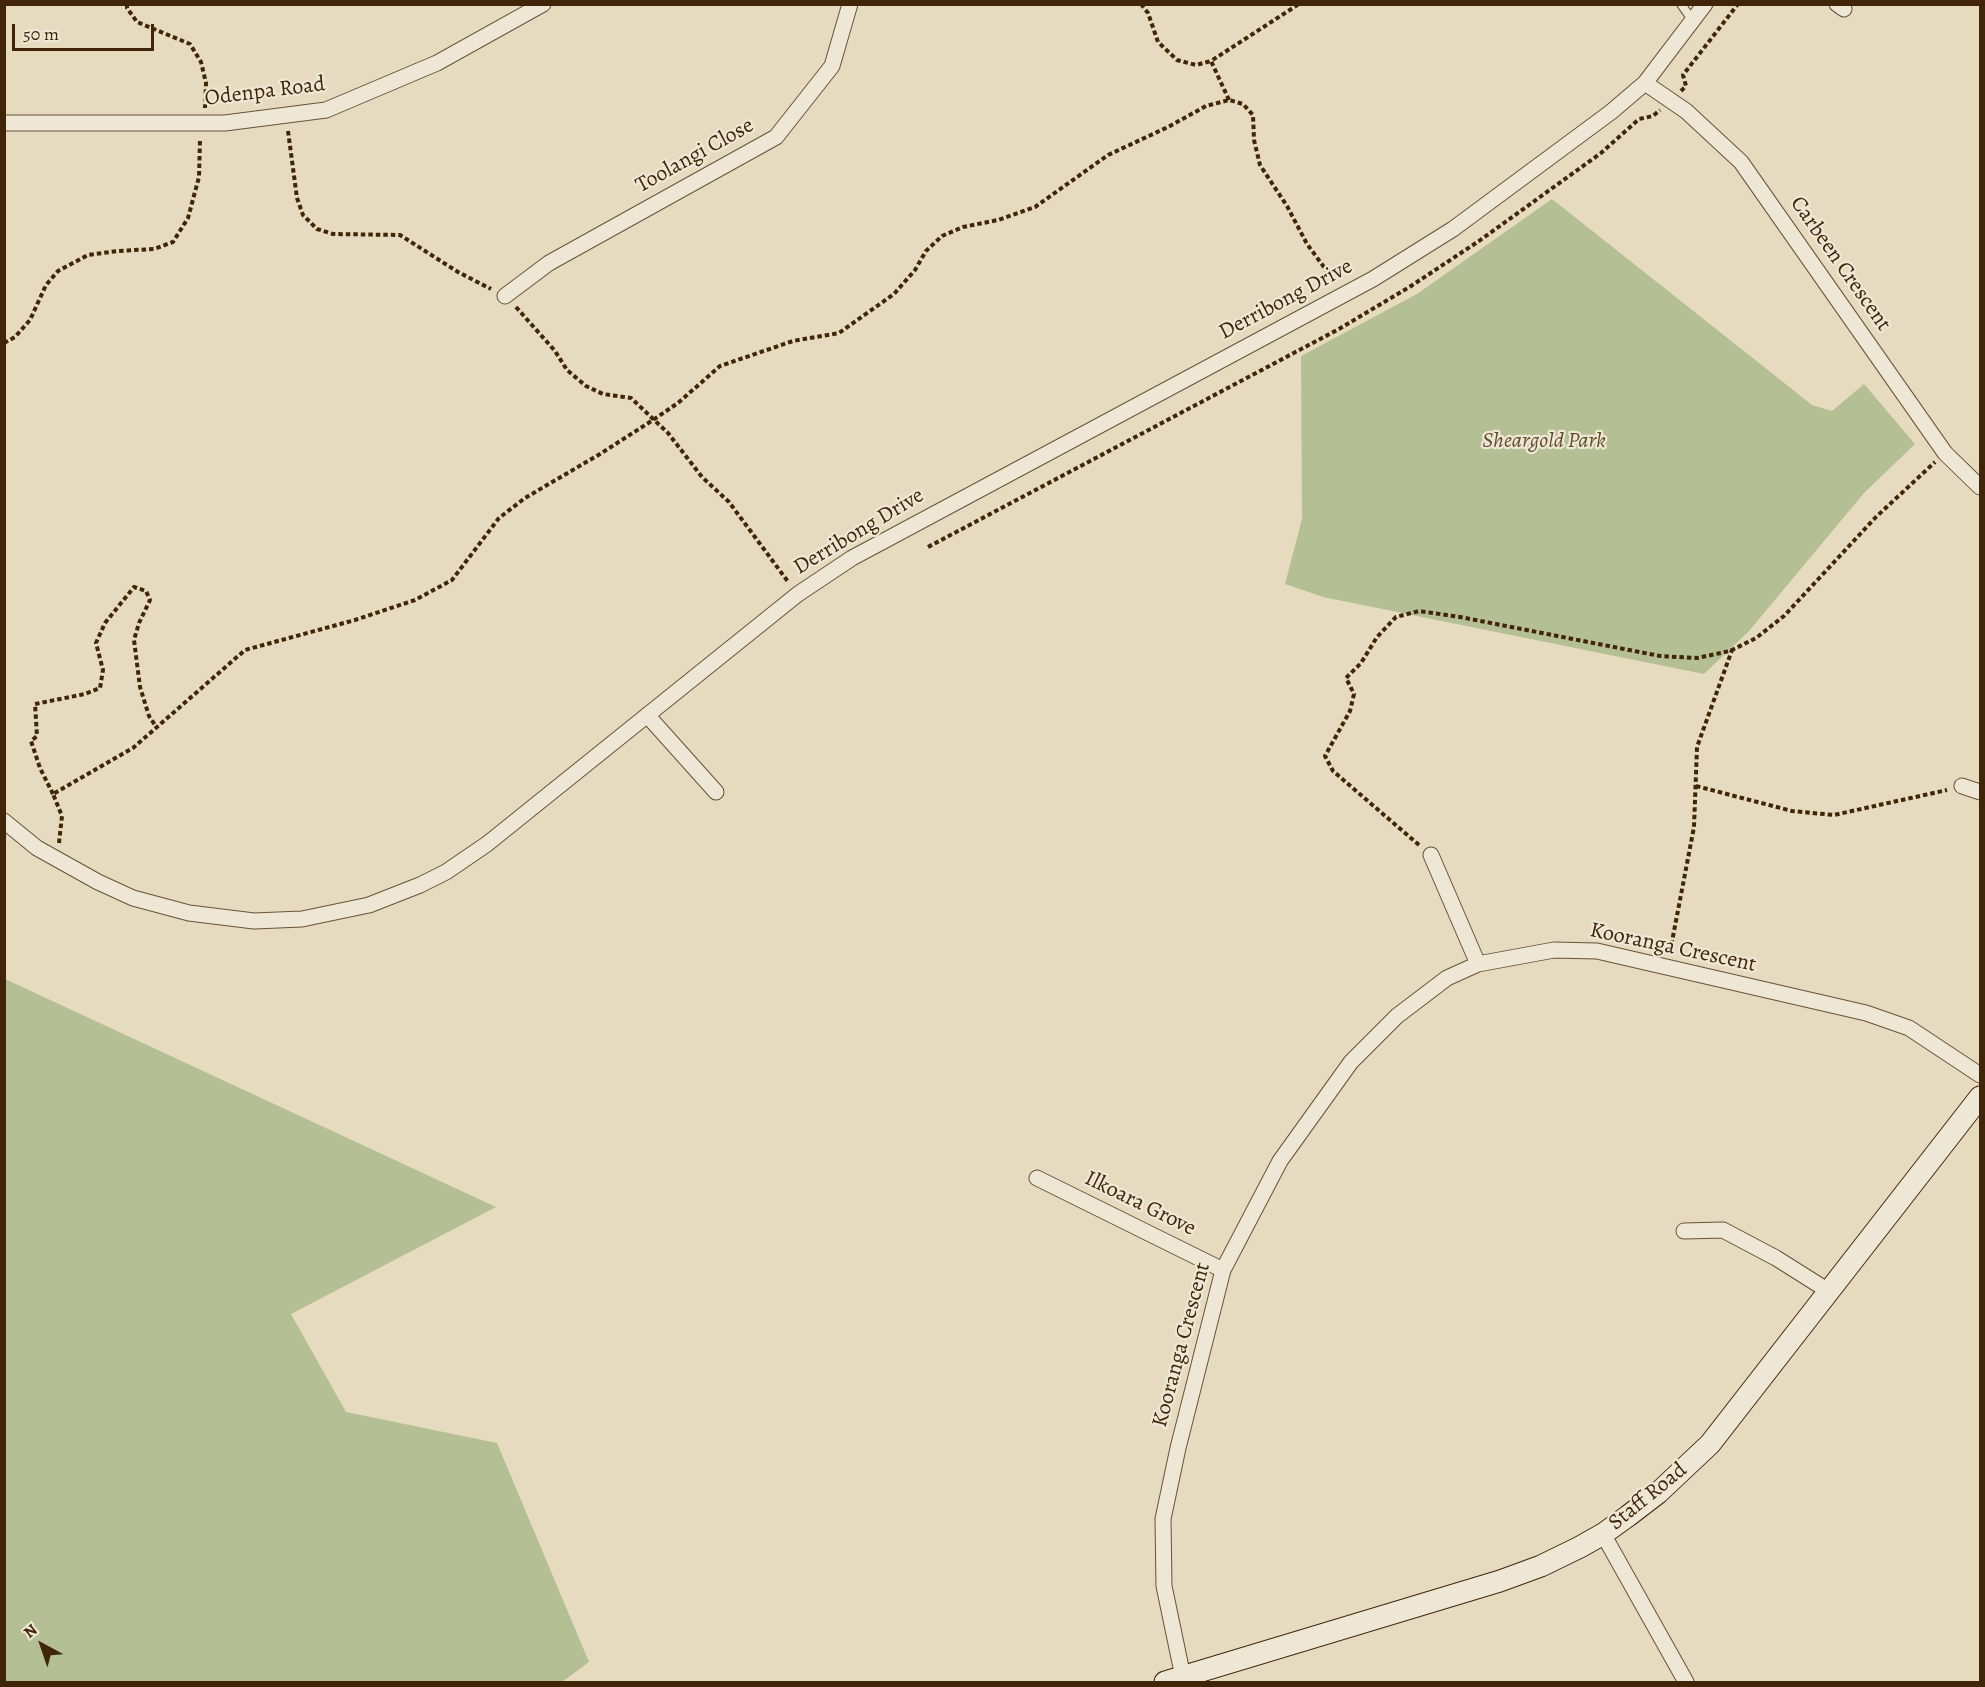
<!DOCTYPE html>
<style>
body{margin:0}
#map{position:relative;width:1985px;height:1687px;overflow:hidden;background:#e6dabf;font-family:Alegreya,serif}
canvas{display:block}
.frame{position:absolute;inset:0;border:6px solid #412508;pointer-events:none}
.north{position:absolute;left:12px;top:1615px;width:60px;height:60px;-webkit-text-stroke:4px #efe7d5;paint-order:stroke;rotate:320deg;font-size:16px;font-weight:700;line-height:24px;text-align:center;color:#412508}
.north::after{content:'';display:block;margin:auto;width:21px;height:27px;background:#412508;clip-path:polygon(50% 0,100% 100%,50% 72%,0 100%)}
.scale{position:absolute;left:12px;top:24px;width:142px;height:27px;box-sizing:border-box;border:3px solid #412508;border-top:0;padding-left:8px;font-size:18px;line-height:21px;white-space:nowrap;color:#412508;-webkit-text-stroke:4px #efe7d5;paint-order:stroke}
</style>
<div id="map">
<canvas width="1985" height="1687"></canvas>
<div class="frame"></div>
<div class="north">N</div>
<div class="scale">50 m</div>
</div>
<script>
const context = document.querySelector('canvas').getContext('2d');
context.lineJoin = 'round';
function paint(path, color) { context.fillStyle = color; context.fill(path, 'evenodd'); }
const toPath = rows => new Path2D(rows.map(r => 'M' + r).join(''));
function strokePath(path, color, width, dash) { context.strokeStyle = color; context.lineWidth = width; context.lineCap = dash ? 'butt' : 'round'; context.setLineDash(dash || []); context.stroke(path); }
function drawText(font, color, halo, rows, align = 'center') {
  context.font = font + ' Alegreya,serif'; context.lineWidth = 4.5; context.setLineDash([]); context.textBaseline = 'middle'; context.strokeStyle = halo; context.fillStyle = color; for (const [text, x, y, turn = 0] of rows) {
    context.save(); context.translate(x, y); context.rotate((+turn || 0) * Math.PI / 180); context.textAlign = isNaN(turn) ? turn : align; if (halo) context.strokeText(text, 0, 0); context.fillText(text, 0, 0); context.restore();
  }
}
paint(toPath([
 [1552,199,1812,405,1832,411,1864,384,1915,444,1864,493,1749,631,1704,674,1323,597,1285,584,1302,519,1301,356,1417,294],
 [5,979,496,1207,291,1314,346,1412,497,1443,589,1662,562,1682,5,1682]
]), '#b4c093');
const lane = toPath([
 [1681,4,1693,21]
]);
const street = toPath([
 [1837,4,1844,9],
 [1645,83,1686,111,1741,162,1945,453,1980,487],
 [4,123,225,123,326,110,437,63,543,4],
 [505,296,549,263,776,137,832,66,850,4],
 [647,715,716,792],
 [1962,786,1980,792],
 [4,821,37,848,98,882,133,898,189,913,254,921,302,919,369,905,420,885,446,872,487,844,798,594,852,558,1373,279,1453,229,1611,112,1645,83,1705,4],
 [1431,855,1478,964],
 [1037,1178,1223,1270],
 [1684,1231,1723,1230,1776,1258,1830,1292],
 [1603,1534,1686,1682],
 [1183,1677,1164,1586,1163,1519,1178,1448,1223,1270,1280,1161,1351,1062,1397,1016,1447,978,1478,964,1554,950,1597,951,1866,1013,1909,1028,1980,1075]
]);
const secondary = toPath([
 [1165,1682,1500,1581,1541,1566,1580,1547,1603,1534,1628,1516,1658,1493,1710,1444,1980,1097]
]);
strokePath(lane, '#6a5236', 10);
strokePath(street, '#6a5236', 17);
strokePath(secondary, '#412508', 23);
strokePath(toPath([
 [127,4,127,8,137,22,190,44,201,62,206,83,205,108],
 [1141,4,1148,13,1158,42,1177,60,1196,65,1211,61],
 [1681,91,1686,86,1683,75,1738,4],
 [1229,100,1211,61,1299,4],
 [288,131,297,198,303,215,317,229,333,234,400,235,458,272,491,289],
 [516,307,555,351,567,370,586,386,603,394,631,398,668,433,702,477,729,502,789,583],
 [4,343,15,337,30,320,46,285,58,271,88,255,118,251,154,249,173,242,188,218,199,177,200,139],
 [928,547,1339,329,1411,286,1479,241,1601,153,1639,119,1653,116,1660,110],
 [1696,786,1792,811,1834,815,1947,790],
 [53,794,40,768,31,741,37,736,35,704,85,694,100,688,103,670,96,643,105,623,134,587,146,591,150,600,139,623,134,640,140,687,149,716,157,728],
 [59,843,62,816,53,794,133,748,245,650,355,620,415,600,452,580,499,518,525,498,600,454,653,420,678,403,720,366,793,341,839,333,894,294,915,270,926,251,942,236,963,227,998,220,1035,207,1108,155,1168,127,1206,106,1229,100,1243,104,1253,115,1254,140,1260,165,1287,206,1307,244,1335,282],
 [1419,845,1333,771,1325,756,1350,711,1354,694,1346,678,1361,663,1377,637,1396,617,1419,611,1460,617,1660,656,1697,658,1730,651,1756,638,1784,616,1876,517,1935,462],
 [1670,952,1694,827,1697,747,1732,650]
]), '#412508', 4, [4.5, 3]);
strokePath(lane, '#efe7d5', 8);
strokePath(street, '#efe7d5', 15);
strokePath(secondary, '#efe7d5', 21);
drawText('22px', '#412508', '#efe7d5', [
 ["Odenpa Road",265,92,-7],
 ["Toolangi Close",695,156,-29],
 ["Carbeen Crescent",1840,264,55],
 ["Derribong Drive",1286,300,-28],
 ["Derribong Drive",859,532,-31],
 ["Kooranga Crescent",1673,948,12],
 ["Ilkoara Grove",1140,1204,26],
 ["Kooranga Crescent",1182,1345,-75],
 ["Staff Road",1648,1497,-39]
]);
drawText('italic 22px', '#5e4c2b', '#efe7d5', [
 ["Sheargold Park",1544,442]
]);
</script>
